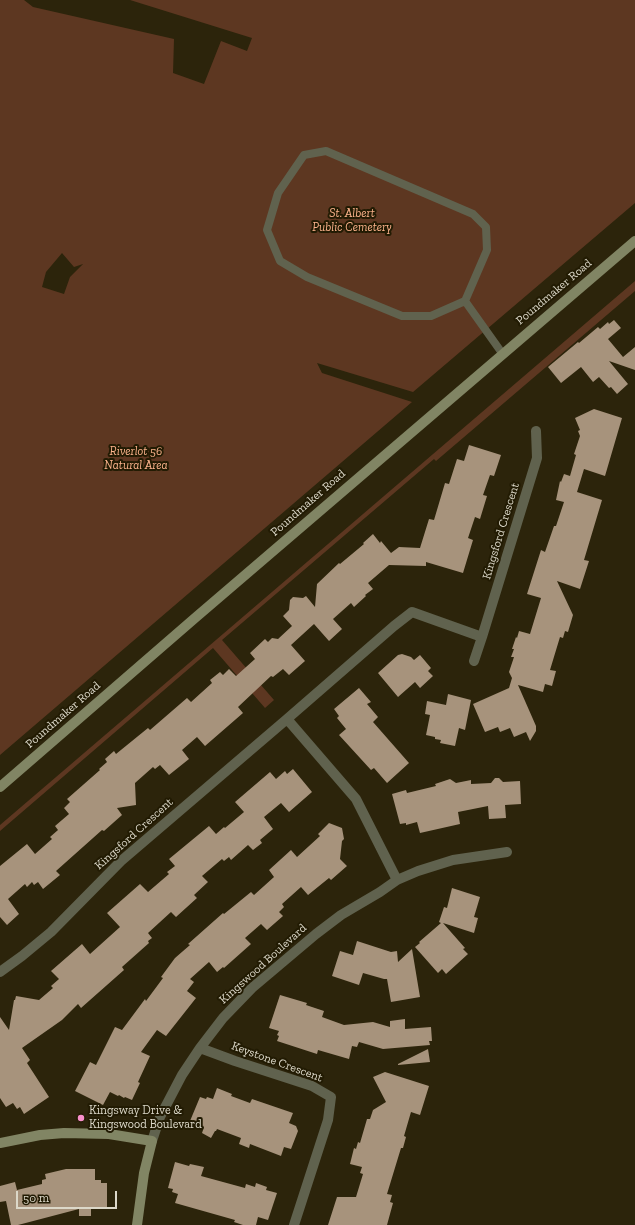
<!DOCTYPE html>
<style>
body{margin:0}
#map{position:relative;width:635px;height:1225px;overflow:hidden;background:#2c240b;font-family:"Zilla Slab",serif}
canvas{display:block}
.scale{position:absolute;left:16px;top:1191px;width:101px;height:18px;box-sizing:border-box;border:2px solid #dcd8c9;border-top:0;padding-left:5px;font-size:12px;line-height:14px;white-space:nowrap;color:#dcd8c9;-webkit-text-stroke:3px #221b03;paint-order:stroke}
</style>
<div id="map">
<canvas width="635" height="1225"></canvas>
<div class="scale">50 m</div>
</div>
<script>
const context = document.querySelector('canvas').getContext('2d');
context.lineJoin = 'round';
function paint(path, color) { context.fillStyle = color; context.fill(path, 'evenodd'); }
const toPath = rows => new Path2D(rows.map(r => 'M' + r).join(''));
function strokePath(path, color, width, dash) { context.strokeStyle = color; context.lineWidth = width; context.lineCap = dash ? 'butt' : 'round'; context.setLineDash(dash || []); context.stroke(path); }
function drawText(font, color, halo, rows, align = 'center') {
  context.font = font + ' "Zilla Slab",serif'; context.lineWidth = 4; context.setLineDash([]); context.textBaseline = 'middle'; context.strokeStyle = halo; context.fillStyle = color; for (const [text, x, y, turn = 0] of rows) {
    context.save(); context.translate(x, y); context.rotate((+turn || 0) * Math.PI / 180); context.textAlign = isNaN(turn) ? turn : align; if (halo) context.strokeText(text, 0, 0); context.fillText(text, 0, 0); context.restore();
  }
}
paint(toPath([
 [0,0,24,0,33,7,174,39,173,73,204,84,221,41,247,51,252,38,130,0,635,0,635,203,413,392,317,363,322,373,412,402,0,755],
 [62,253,74,267,83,264,70,277,64,294,42,287,46,272],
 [635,281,635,291,436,461,434,459,222,640,274,700,265,708,213,648,0,831,0,825]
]), '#5d3721');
paint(toPath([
 [614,320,621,328,608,339,623,357,635,347,635,370,609,361,628,384,617,394,611,387,609,388,599,377,593,382,581,367,561,383,548,367,578,342,579,343,598,327,600,329,608,322,609,324],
 [594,409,622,418,605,476,584,469,577,492,602,500,584,560,589,561,580,589,557,581,573,615,568,632,565,631,563,638,560,637,550,670,556,671,552,686,545,684,543,692,518,685,536,726,536,731,530,741,526,732,514,737,510,728,500,732,498,727,485,732,473,704,509,688,512,678,509,672,514,657,511,657,514,649,512,649,516,637,517,638,519,631,530,634,541,598,527,594,541,550,545,552,554,526,556,526,564,502,556,500,560,481,561,482,564,474,570,476,576,455,574,454,580,436,578,431,580,430,575,418],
 [469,445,501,455,494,476,490,475,483,495,487,496,480,519,475,517,468,538,473,540,463,573,426,562,426,566,389,565,368,583,373,589,365,595,366,596,354,607,351,603,333,619,342,629,329,641,314,624,291,645,305,661,289,675,283,669,273,677,271,676,238,707,243,713,205,746,197,737,182,750,189,759,169,775,160,765,155,769,153,767,135,783,136,805,117,808,122,815,104,831,102,830,56,871,60,875,43,889,38,882,34,885,32,882,27,887,25,884,8,899,19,914,7,925,0,917,0,866,27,844,35,854,52,839,50,837,58,830,55,826,69,814,64,808,70,802,67,799,100,770,99,769,107,762,105,759,114,751,116,754,148,728,150,730,187,698,191,702,212,683,210,680,220,672,223,675,229,669,236,676,255,659,250,653,265,639,268,642,272,638,278,639,292,626,283,616,289,610,290,600,293,597,303,598,306,596,315,607,317,584,339,563,340,564,364,544,363,543,373,534,380,543,381,541,391,553,399,547,420,548,429,519,434,520,445,483,449,484,457,459,464,461],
 [402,654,411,657,414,660,420,655,431,668,428,671,433,676,420,688,415,682,398,697,378,673,398,655],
 [359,688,371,702,367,704,378,717,373,722,409,763,387,783,374,768,371,770,339,735,346,729,337,718,339,716,334,709],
 [448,694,471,700,465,730,459,728,455,746,440,743,441,740,435,739,435,737,426,735,430,715,425,714,427,701,446,705],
 [293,769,312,792,289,812,281,803,264,817,273,829,260,840,262,843,253,850,248,845,231,860,229,857,224,861,222,859,202,876,208,882,194,895,197,898,176,917,171,912,148,933,152,938,148,941,149,943,122,967,124,970,81,1008,78,1004,62,1020,22,1048,30,1060,27,1063,49,1097,24,1114,20,1107,17,1109,13,1103,6,1107,0,1098,0,1017,9,1030,14,1000,15,1000,16,996,39,1000,53,988,51,986,59,979,51,971,82,944,90,954,120,927,107,913,140,884,148,892,169,874,167,872,175,866,169,859,209,826,216,834,224,827,225,828,244,812,235,802,270,772,276,779,285,771,287,774],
 [495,778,499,778,503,782,520,781,521,804,505,805,506,818,489,819,488,806,458,812,460,824,420,833,417,822,406,825,406,823,400,824,392,794,406,790,407,793,436,786,435,784,450,779,456,783,471,780,471,784,491,783],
 [329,823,342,828,344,839,342,841,340,859,347,866,331,880,329,878,308,895,301,887,282,904,284,907,279,912,283,916,267,930,261,924,245,938,251,944,224,968,223,967,217,972,209,962,190,979,194,982,187,991,196,998,166,1036,157,1030,141,1052,150,1056,138,1082,140,1083,132,1100,125,1097,124,1098,119,1095,118,1096,110,1092,103,1105,75,1091,90,1062,96,1065,115,1027,122,1030,145,999,146,1001,163,978,161,977,175,958,190,945,188,944,223,913,224,914,251,892,254,895,274,877,269,870,291,850,297,857,320,836,318,834],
 [452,888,480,897,474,917,478,918,474,933,443,923,465,948,463,949,468,954,446,974,442,969,438,973,415,947,420,943,419,942,441,923,439,922,444,907,447,908],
 [357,941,391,952,397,951,398,962,412,949,420,997,391,1002,387,979,384,979,363,973,359,985,332,976,340,951,353,955],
 [280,995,307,1003,306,1005,324,1011,322,1017,344,1025,373,1022,390,1027,390,1021,405,1019,405,1029,431,1027,432,1041,429,1041,430,1045,383,1049,359,1042,357,1047,352,1046,349,1059,318,1050,317,1054,277,1041,279,1036,277,1035,279,1031,269,1028],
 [428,1049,430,1062,398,1065,398,1064],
 [385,1072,429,1086,420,1115,411,1112,404,1136,406,1137,403,1148,401,1148,387,1194,392,1195,390,1202,393,1203,387,1225,328,1225,337,1197,356,1197,363,1174,360,1173,362,1167,350,1164,354,1148,356,1149,358,1142,360,1143,367,1119,370,1119,373,1110,386,1102,373,1077],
 [217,1088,232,1094,231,1096,250,1103,252,1099,293,1113,289,1123,296,1126,298,1131,291,1149,284,1147,281,1156,250,1144,249,1148,239,1144,241,1138,217,1129,216,1131,215,1131,211,1138,202,1133,204,1127,190,1121,200,1097,206,1099,207,1097,213,1099],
 [175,1162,189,1166,190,1164,204,1167,201,1176,245,1188,246,1184,255,1187,256,1183,267,1187,266,1190,277,1193,268,1220,258,1217,256,1225,243,1225,234,1222,235,1220,175,1203,178,1194,172,1192,173,1189,168,1188],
 [66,1169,95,1169,95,1180,101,1180,101,1183,107,1183,107,1207,91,1207,91,1216,79,1216,79,1209,18,1225,11,1225,6,1201,0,1202,0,1186,15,1182,17,1190,42,1184,42,1180,46,1179,45,1174]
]), '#a7937c');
strokePath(toPath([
 [465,301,431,316,402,316,307,277,280,261,267,230,278,193,304,155,326,151,473,214,486,227,487,250,465,301,502,353]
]), '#60624e', 8);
strokePath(toPath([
 [482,637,537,458,536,431],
 [287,719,356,799,397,880],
 [0,972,22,956,51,932,121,861,287,719,394,626,412,612,482,637,474,661],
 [200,1048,235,1061,312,1086,331,1097,328,1120,294,1225],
 [152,1141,160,1117,182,1075,200,1048,223,1018,252,988,316,934,341,915,380,892,397,880,418,871,453,860,507,852]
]), '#60624e', 10);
strokePath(toPath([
 [0,787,195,618,635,241],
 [0,1143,40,1135,64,1133,109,1134,152,1141,144,1173,137,1225]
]), '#818564', 10);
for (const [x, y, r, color] of [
 [81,1118,4,"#f890cb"]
]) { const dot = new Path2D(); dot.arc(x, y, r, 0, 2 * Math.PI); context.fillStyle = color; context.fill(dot); strokePath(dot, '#221b03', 1.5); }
drawText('italic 12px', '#fcb38c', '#221b03', [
 ["St. Albert",352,214],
 ["Public Cemetery",352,228],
 ["Riverlot 56",136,452],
 ["Natural Area",136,466]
]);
drawText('12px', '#dcd8c9', '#221b03', [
 ["Poundmaker Road",554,292,-40],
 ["Poundmaker Road",308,503,-41],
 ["Kingsford Crescent",501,531,-73],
 ["Poundmaker Road",63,715,-41],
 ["Kingsford Crescent",134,834,-42],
 ["Kingswood Boulevard",263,964,-42],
 ["Keystone Crescent",277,1062,20]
]);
drawText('12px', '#dcd8c9', '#221b03', [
 ["Kingsway Drive &",89,1111],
 ["Kingswood Boulevard",89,1125]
], 'left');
</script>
